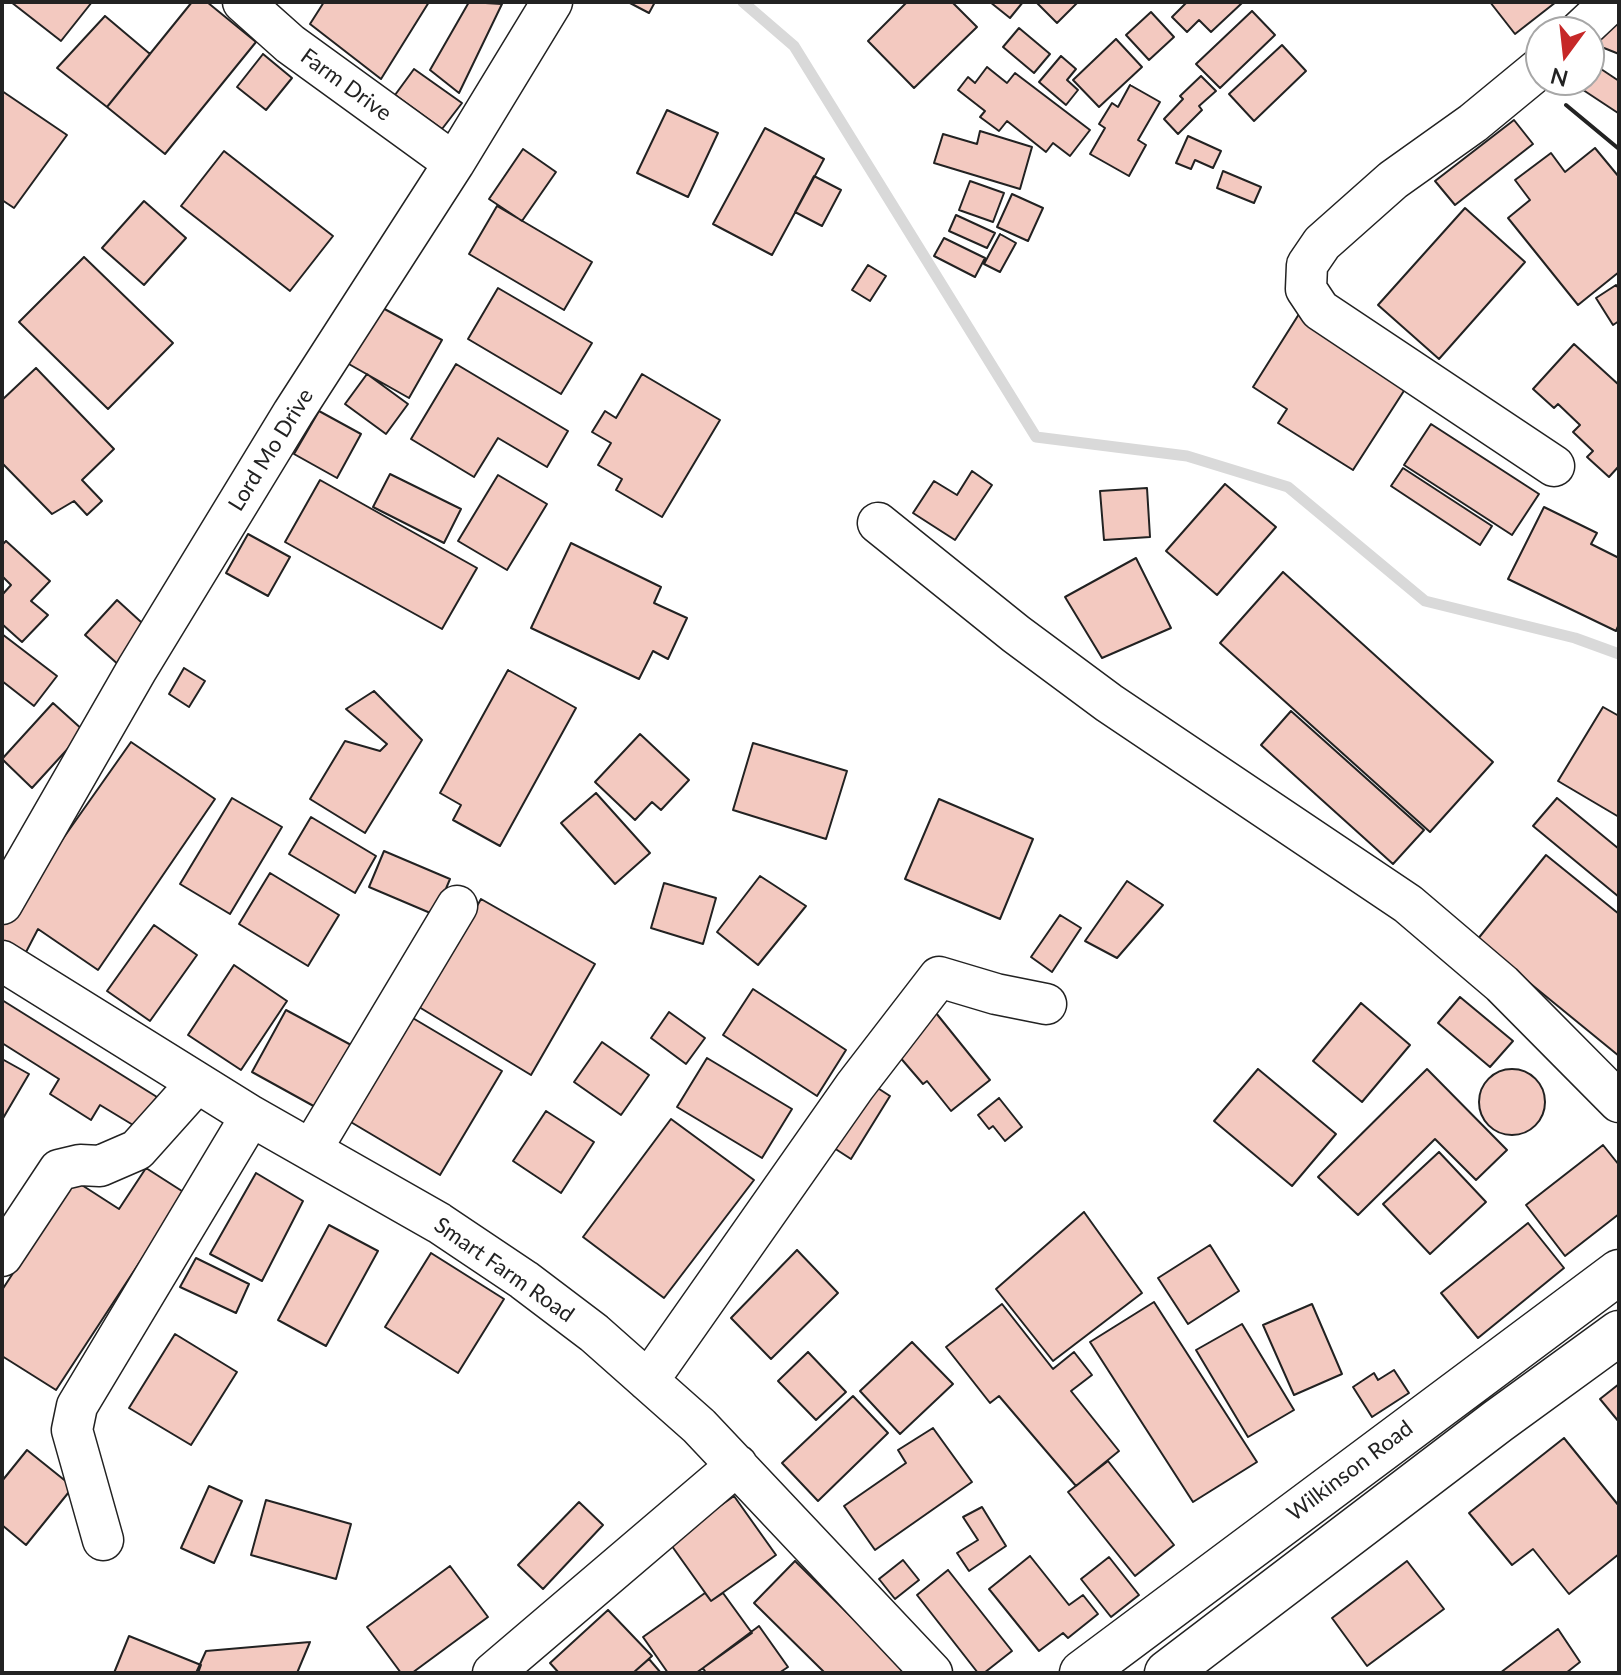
<!DOCTYPE html>
<style>
body{margin:0}
#map{position:relative;width:1621px;height:1675px;overflow:hidden;background:#fff;font-family:Lato,sans-serif}
canvas{display:block}
.frame{position:absolute;inset:0;border:4px solid #222;pointer-events:none}
.north{position:absolute;left:1525px;top:16px;width:80px;height:80px;box-sizing:border-box;background:#fff;border:2px solid #a7a7a7;border-radius:50%;rotate:195deg;font-size:22px;font-weight:700;line-height:32px;text-align:center;color:#222}
.north::after{content:'';display:block;margin:auto;width:28px;height:36px;background:#c62828;clip-path:polygon(50% 0,100% 100%,50% 72%,0 100%)}
</style>
<div id="map">
<canvas width="1621" height="1675"></canvas>
<div class="frame"></div>
<div class="north">N</div>
</div>
<script>
const context = document.querySelector('canvas').getContext('2d');
context.lineJoin = 'round';
const toPath = rows => new Path2D(rows.map(r => 'M' + r).join(''));
function strokePath(path, color, width, dash) { context.strokeStyle = color; context.lineWidth = width; context.lineCap = dash ? 'butt' : 'round'; context.setLineDash(dash || []); context.stroke(path); }
function paint(path, color) { context.fillStyle = color; context.fill(path, 'evenodd'); }
function drawText(font, color, halo, rows, align = 'center') {
  context.font = font + ' Lato,sans-serif'; context.lineWidth = 6; context.setLineDash([]); context.textBaseline = 'middle'; context.strokeStyle = halo; context.fillStyle = color; for (const [text, x, y, turn = 0] of rows) {
    context.save(); context.translate(x, y); context.rotate((+turn || 0) * Math.PI / 180); context.textAlign = isNaN(turn) ? turn : align; if (halo) context.strokeText(text, 0, 0); context.fillText(text, 0, 0); context.restore();
  }
}
strokePath(toPath([
 [743,2,794,46,1036,437,1187,456,1288,487,1425,601,1575,638,1619,654]
]), '#d9d9d9', 11);
const building = toPath([
 [11,2,92,2,61,41,11,2],
 [192,2,207,2,256,42,165,154,107,107,192,2],
 [324,2,429,2,381,79,310,24,324,2],
 [469,2,502,4,459,93,430,70,469,2],
 [628,2,655,2,649,13,628,2],
 [907,2,952,2,977,27,914,88,868,41,907,2],
 [990,2,1023,2,1010,18,990,2],
 [1038,2,1078,2,1057,23,1037,3,1038,2],
 [1187,2,1242,2,1242,3,1211,32,1199,20,1187,32,1172,17,1187,2],
 [1490,2,1556,2,1515,34,1490,2],
 [1252,11,1275,35,1220,88,1196,64,1252,11],
 [1151,12,1174,37,1149,60,1126,35,1151,12],
 [105,16,150,54,107,107,57,68,105,16],
 [1619,17,1619,54,1589,42,1619,17],
 [1019,28,1050,54,1034,73,1003,47,1019,28],
 [1116,39,1142,67,1099,107,1073,80,1116,39],
 [1282,45,1306,71,1254,121,1229,94,1282,45],
 [263,54,292,78,266,110,237,87,263,54],
 [1061,56,1076,69,1067,80,1078,90,1066,105,1039,82,1061,56],
 [1589,61,1619,81,1618,113,1568,80,1589,80,1589,61],
 [987,67,1007,83,1015,73,1090,130,1070,156,1053,143,1046,152,1007,121,999,131,980,117,985,111,958,90,968,77,975,83,987,67],
 [414,69,462,103,442,129,395,95,414,69],
 [1201,76,1216,91,1199,106,1202,110,1178,134,1164,119,1183,99,1180,96,1201,76],
 [1130,85,1160,102,1138,140,1146,145,1129,176,1090,154,1105,128,1099,124,1112,103,1118,107,1130,85],
 [2,91,67,135,14,208,2,200,2,91],
 [667,110,718,133,688,197,637,173,667,110],
 [1514,120,1533,144,1455,205,1435,181,1514,120],
 [765,128,824,159,772,255,713,224,765,128],
 [980,131,1032,147,1020,189,934,163,943,134,977,144,980,131],
 [1188,136,1221,151,1213,168,1195,160,1191,169,1176,163,1188,136],
 [1595,148,1619,177,1619,272,1578,305,1508,218,1530,200,1515,180,1551,153,1565,172,1595,148],
 [523,149,556,172,522,221,489,199,523,149],
 [224,151,333,236,290,291,181,206,224,151],
 [1223,171,1261,187,1254,203,1217,188,1223,171],
 [814,176,841,190,822,226,795,212,814,176],
 [970,181,1004,193,993,222,959,210,970,181],
 [1012,194,1043,208,1028,241,997,227,1012,194],
 [144,201,186,238,144,285,102,248,144,201],
 [497,206,592,262,564,310,469,254,497,206],
 [1465,208,1525,262,1439,359,1378,305,1465,208],
 [956,215,995,233,987,248,949,231,956,215],
 [1000,234,1016,243,1000,272,984,264,1000,234],
 [944,238,985,258,975,277,934,256,944,238],
 [84,257,173,343,108,409,19,322,84,257],
 [868,265,886,276,870,301,852,290,868,265],
 [1616,285,1619,289,1619,321,1613,325,1596,298,1616,285],
 [498,288,592,343,561,394,468,339,498,288],
 [379,306,442,340,409,398,347,363,379,306],
 [1299,314,1409,383,1353,470,1278,423,1287,409,1253,387,1299,314],
 [1574,344,1619,385,1619,466,1609,477,1587,457,1593,451,1573,432,1580,425,1558,404,1554,408,1533,389,1574,344],
 [456,364,568,431,547,467,498,438,474,477,411,439,456,364],
 [36,368,114,449,82,480,102,501,87,515,74,501,52,514,2,463,2,400,36,368],
 [367,374,408,404,386,434,345,404,367,374],
 [642,374,720,420,662,517,616,490,622,479,598,465,611,443,592,432,605,411,616,418,642,374],
 [319,411,361,434,337,478,294,454,319,411],
 [1431,424,1539,494,1512,535,1404,465,1431,424],
 [1403,468,1492,526,1480,545,1391,486,1403,468],
 [972,471,992,485,955,540,913,513,934,481,957,495,972,471],
 [390,474,461,509,444,543,373,507,390,474],
 [498,475,547,504,507,570,458,541,498,475],
 [320,480,477,568,442,629,285,542,320,480],
 [1225,484,1276,527,1217,595,1166,551,1225,484],
 [1147,488,1150,537,1104,540,1100,491,1147,488],
 [1544,507,1597,533,1591,544,1619,558,1619,624,1616,631,1508,579,1544,507],
 [248,534,290,557,268,596,226,573,248,534],
 [6,541,50,581,31,601,48,615,22,642,2,624,2,595,11,585,2,576,2,545,6,541],
 [571,543,661,587,654,603,687,618,668,659,653,651,639,679,531,628,571,543],
 [1136,558,1171,628,1102,658,1065,597,1136,558],
 [1283,572,1493,762,1430,832,1220,643,1283,572],
 [117,600,152,632,120,666,85,635,117,600],
 [2,634,57,676,34,706,2,681,2,634],
 [184,668,205,681,189,707,169,694,184,668],
 [508,670,576,708,500,846,453,820,461,805,440,793,508,670],
 [374,691,422,740,365,833,310,799,345,741,380,751,387,744,346,709,374,691],
 [53,703,84,731,32,788,2,759,53,703],
 [1603,707,1619,716,1619,817,1558,781,1603,707],
 [1291,711,1424,830,1393,864,1261,745,1291,711],
 [640,734,689,780,661,810,652,802,635,820,595,782,640,734],
 [131,742,215,799,98,970,38,929,25,954,2,940,2,925,131,742],
 [753,743,847,771,826,839,733,810,753,743],
 [596,793,650,853,615,884,561,823,596,793],
 [232,798,282,827,230,914,180,884,232,798],
 [1557,798,1619,849,1619,897,1533,826,1557,798],
 [939,799,1033,839,1000,919,905,879,939,799],
 [311,817,376,856,355,893,289,854,311,817],
 [384,851,450,879,435,915,369,887,384,851],
 [1546,855,1619,914,1619,1056,1477,940,1546,855],
 [270,873,339,915,308,966,239,924,270,873],
 [760,876,806,906,758,965,717,932,760,876],
 [1127,881,1163,905,1117,958,1085,941,1127,881],
 [664,883,716,898,703,944,651,928,664,883],
 [481,899,595,964,531,1075,419,1007,481,899],
 [1060,915,1081,928,1052,972,1031,957,1060,915],
 [154,925,197,955,150,1021,107,991,154,925],
 [234,965,287,1001,241,1070,188,1035,234,965],
 [753,989,846,1050,817,1096,723,1035,753,989],
 [1460,997,1513,1041,1490,1067,1438,1023,1460,997],
 [2,1000,157,1097,138,1128,100,1105,91,1120,50,1094,59,1079,2,1043,2,1000],
 [1361,1003,1410,1045,1362,1102,1313,1061,1361,1003],
 [286,1010,353,1046,319,1109,252,1072,286,1010],
 [669,1012,705,1038,686,1064,651,1038,669,1012],
 [936,1013,990,1080,951,1111,927,1081,923,1084,892,1048,936,1013],
 [406,1014,502,1071,440,1175,344,1118,406,1014],
 [602,1042,649,1075,621,1115,574,1082,602,1042],
 [707,1058,792,1109,762,1158,677,1107,707,1058],
 [2,1059,29,1074,2,1120,2,1059],
 [1258,1069,1336,1134,1292,1186,1214,1121,1258,1069],
 [1427,1069,1507,1150,1476,1180,1435,1139,1358,1215,1318,1177,1427,1069],
 '1479 1102a33 33 0 1 1 66 0a33 33 0 1 1-66 0Z',
 [873,1085,890,1096,851,1159,834,1148,873,1085],
 [999,1098,1022,1127,1005,1141,993,1126,989,1129,978,1115,999,1098],
 [546,1111,594,1142,561,1193,513,1161,546,1111],
 [671,1119,754,1180,664,1298,583,1237,671,1119],
 [1603,1145,1619,1165,1619,1214,1565,1256,1526,1205,1603,1145],
 [1439,1152,1486,1202,1430,1254,1383,1204,1439,1152],
 [146,1168,185,1193,56,1390,2,1356,2,1290,74,1180,119,1209,146,1168],
 [256,1173,303,1201,262,1281,210,1254,256,1173],
 [1084,1212,1142,1293,1053,1361,996,1289,1084,1212],
 [1528,1223,1564,1268,1478,1338,1441,1293,1528,1223],
 [329,1225,378,1251,326,1346,278,1320,329,1225],
 [1210,1245,1239,1291,1188,1324,1158,1278,1210,1245],
 [797,1250,838,1293,771,1359,731,1318,797,1250],
 [431,1253,504,1299,458,1373,385,1327,431,1253],
 [196,1258,249,1284,236,1313,180,1287,196,1258],
 [1154,1302,1257,1462,1193,1502,1090,1342,1154,1302],
 [1002,1304,1053,1369,1074,1352,1092,1375,1071,1391,1119,1451,1076,1486,999,1396,990,1403,946,1347,1002,1304],
 [1312,1304,1342,1374,1294,1395,1263,1325,1312,1304],
 [1242,1324,1294,1410,1248,1437,1196,1350,1242,1324],
 [175,1334,237,1372,191,1445,129,1408,175,1334],
 [912,1342,953,1384,900,1434,860,1391,912,1342],
 [808,1352,846,1392,816,1420,778,1381,808,1352],
 [1394,1370,1409,1393,1372,1417,1353,1387,1374,1373,1378,1380,1394,1370],
 [1619,1384,1619,1422,1600,1399,1619,1384],
 [853,1396,888,1433,818,1501,782,1463,853,1396],
 [933,1428,972,1482,875,1550,844,1506,906,1463,898,1450,933,1428],
 [1564,1438,1619,1506,1619,1554,1569,1594,1533,1549,1512,1565,1469,1513,1564,1438],
 [27,1450,73,1487,26,1545,2,1525,2,1481,27,1450],
 [1108,1461,1174,1545,1135,1576,1068,1492,1108,1461],
 [209,1486,242,1501,214,1563,181,1548,209,1486],
 [734,1496,776,1555,711,1601,669,1542,734,1496],
 [266,1500,351,1524,336,1579,251,1555,266,1500],
 [579,1502,603,1525,543,1589,518,1565,579,1502],
 [982,1507,1006,1546,969,1571,957,1553,978,1540,963,1517,982,1507],
 [1030,1556,1069,1605,1083,1595,1098,1614,1068,1638,1063,1633,1039,1651,989,1589,1030,1556],
 [1109,1557,1139,1595,1111,1617,1081,1579,1109,1557],
 [903,1560,919,1580,895,1599,879,1579,903,1560],
 [795,1561,908,1673,825,1673,754,1603,795,1561],
 [1407,1561,1444,1609,1367,1666,1332,1618,1407,1561],
 [450,1566,488,1617,412,1673,401,1673,367,1627,450,1566],
 [948,1570,1012,1651,984,1673,978,1673,917,1595,948,1570],
 [705,1593,711,1601,723,1593,752,1633,696,1673,668,1673,643,1637,705,1593],
 [608,1610,652,1656,633,1673,559,1673,550,1663,608,1610],
 [759,1626,788,1667,779,1673,706,1673,703,1668,759,1626],
 [1558,1629,1580,1662,1566,1673,1500,1673,1558,1629],
 [129,1636,201,1665,198,1673,114,1673,129,1636],
 [310,1642,297,1673,196,1673,206,1651,310,1642],
 [649,1659,661,1673,633,1673,649,1659]
]);
paint(building, '#f3c9c0');
strokePath(building, '#222', 2);
const minor = toPath([
 [243,2,290,44,454,163],
 [1579,32,1611,2],
 [1541,67,1473,123,1393,180,1322,243,1307,265,1306,289,1320,310,1554,466],
 [878,523,1016,634,1109,703,1408,904,1502,984,1619,1102],
 [2,904,137,669,293,413,454,163,552,2],
 [2,961,251,1116,439,1223,524,1280,594,1333,699,1426,932,1673],
 [311,1150,457,906],
 [2,1256,59,1170,80,1165,100,1166,137,1150,197,1083],
 [648,1381,855,1086,939,977,996,994,1046,1004],
 [103,1540,72,1430,77,1406,251,1116],
 [493,1673,737,1465]
]);
const major = toPath([
 [1082,1673,1619,1272],
 [1167,1673,1498,1421,1619,1333]
]);
strokePath(minor, '#222', 43);
strokePath(major, '#222', 47);
strokePath(minor, '#fff', 40);
strokePath(major, '#fff', 44);
strokePath(toPath([
 [1566,105,1619,149]
]), '#222', 4);
drawText('22px', '#222', '#fff', [
 ["Farm Drive",346,85,36],
 ["Lord Mo Drive",271,450,-58],
 ["Smart Farm Road",504,1270,35],
 ["Wilkinson Road",1350,1471,-37]
]);
</script>
